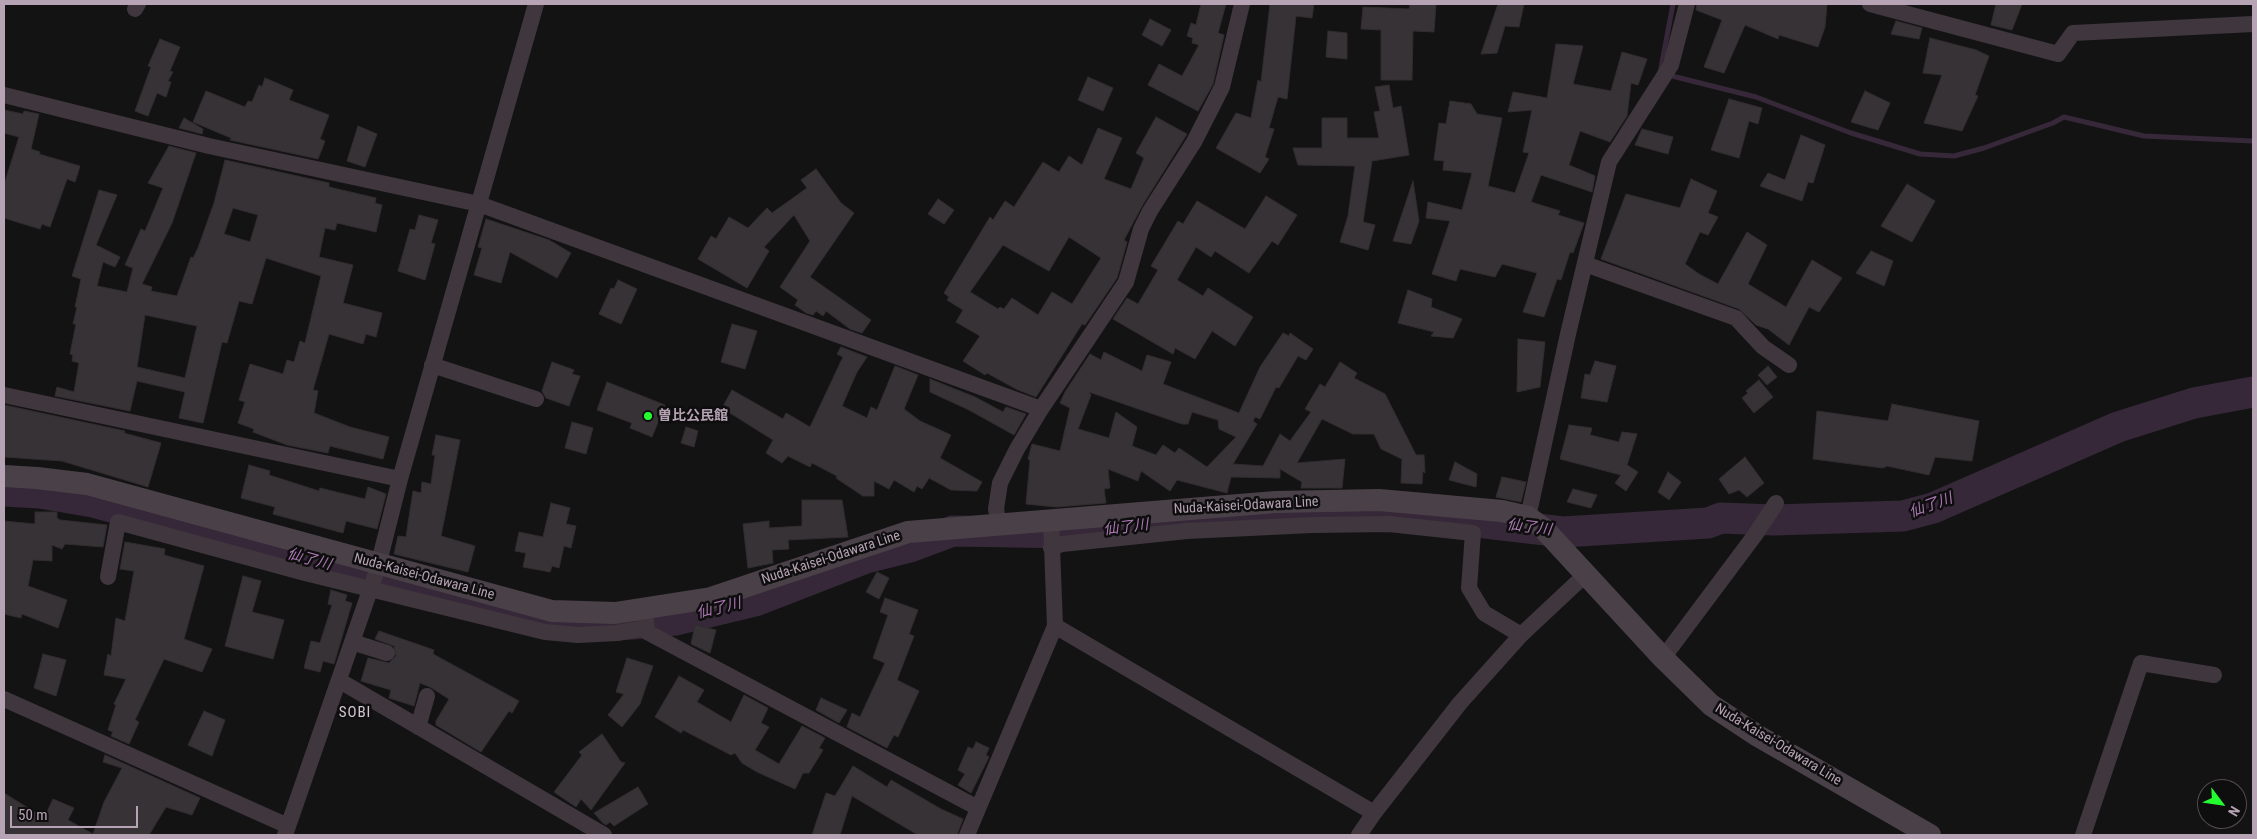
<!DOCTYPE html>
<meta charset="utf-8">
<style>
body{margin:0}
#map{position:relative;width:2257px;height:839px;overflow:hidden;background:#141314;font-family:"Roboto Condensed",sans-serif}
canvas{display:block}
.frame{position:absolute;inset:0;border:5px solid #b6a3b4;pointer-events:none}
.north{position:absolute;left:2197px;top:779px;width:50px;height:50px;box-sizing:border-box;background:#0f0e0f;border:1px solid #524a51;border-radius:50%;rotate:121deg;font-size:14px;font-weight:700;line-height:20px;text-align:center;color:#b6a3b4}
.north::after{content:'';display:block;margin:auto;width:18px;height:22px;background:#23fc2f;clip-path:polygon(50% 0,100% 100%,50% 72%,0 100%)}
.scale{position:absolute;left:10px;top:806px;width:128px;height:22px;box-sizing:border-box;border:2px solid #b6a3b4;border-top:0;padding-left:6px;font-size:15px;line-height:18px;white-space:nowrap;color:#b6a3b4;-webkit-text-stroke:4px #0f0e0f;paint-order:stroke}
</style>
<div id="map">
<canvas width="2257" height="839"></canvas>
<div class="frame"></div>
<div class="north">N</div>
<div class="scale">50 m</div>
</div>
<script>
const context = document.querySelector('canvas').getContext('2d');
context.lineJoin = 'round';
const toPath = rows => new Path2D(rows.map(r => 'M' + r).join(''));
function strokePath(path, color, width, dash) { context.strokeStyle = color; context.lineWidth = width; context.lineCap = dash ? 'butt' : 'round'; context.setLineDash(dash || []); context.stroke(path); }
function paint(path, color) { context.fillStyle = color; context.fill(path, 'evenodd'); }
function drawText(font, color, halo, rows, align = 'center') {
  context.font = font + ' "Roboto Condensed","Noto Sans JP",sans-serif'; context.lineWidth = 5; context.setLineDash([]); context.textBaseline = 'middle'; context.strokeStyle = halo; context.fillStyle = color; for (const [text, x, y, turn = 0] of rows) {
    context.save(); context.translate(x, y); context.rotate((+turn || 0) * Math.PI / 180); context.textAlign = isNaN(turn) ? turn : align; if (halo) context.strokeText(text, 0, 0); context.fillText(text, 0, 0); context.restore();
  }
}
strokePath(toPath([
 [1660,73,1673,4],
 [1668,75,1756,97,1851,133,1920,154,1954,156,1984,148,2053,123,2064,117,2144,136,2253,141]
]), '#362839', 5);
strokePath(toPath([
 [4,491,40,493,93,502,527,618,577,626,632,624,676,620,755,601,866,558,910,547,953,531,1075,533,1205,518,1373,510,1563,532,1708,523,1721,518,1774,520,1903,516,1933,508,2118,427,2194,403,2253,392]
]), '#362839', 31);
const building = toPath([
 [1201,4,1226,4,1218,33,1224,35,1213,84,1198,111,1148,85,1159,64,1182,76,1199,45,1192,43,1193,38,1187,36,1191,23,1196,25,1201,4],
 [1270,4,1314,4,1312,18,1296,16,1287,99,1278,97,1269,128,1274,129,1265,157,1269,159,1260,173,1216,148,1236,113,1251,118,1258,80,1261,82,1270,4],
 [1410,4,1436,4,1434,32,1413,31,1412,80,1381,80,1381,30,1361,29,1363,7,1409,9,1410,4],
 [1498,4,1524,4,1519,27,1505,26,1497,53,1481,54,1498,4],
 [1697,4,1827,4,1825,27,1818,47,1779,35,1778,39,1745,25,1724,73,1704,67,1722,20,1696,10,1697,4],
 [1996,4,2022,4,2012,30,1991,25,1996,4],
 [1150,19,1171,30,1162,46,1142,35,1150,19],
 [1896,21,1922,28,1919,39,1891,34,1896,21],
 [1328,31,1347,33,1347,59,1326,57,1328,31],
 [1930,38,1976,50,1989,56,1975,95,1978,96,1962,131,1924,123,1942,75,1923,73,1930,38],
 [160,39,180,47,170,71,173,72,168,81,171,82,166,97,157,93,148,116,135,111,151,67,148,66,160,39],
 [1556,44,1583,46,1573,84,1611,91,1622,52,1647,59,1638,85,1631,83,1627,116,1610,142,1580,131,1569,165,1595,176,1592,192,1541,175,1531,202,1560,211,1558,215,1584,223,1573,253,1570,252,1561,280,1557,279,1544,317,1523,312,1537,273,1502,264,1495,277,1460,269,1456,281,1432,274,1450,221,1426,218,1428,202,1462,210,1472,173,1443,170,1444,161,1434,160,1439,123,1446,124,1450,101,1471,104,1477,114,1502,118,1488,186,1515,193,1529,153,1523,152,1532,110,1508,112,1513,92,1547,98,1556,44],
 [1088,77,1113,88,1103,111,1078,100,1088,77],
 [265,78,293,90,289,100,329,115,320,139,325,141,318,159,230,140,231,138,193,122,206,91,245,107,248,101,252,102,259,85,262,87,265,78],
 [1389,85,1393,108,1401,106,1409,155,1372,161,1363,222,1375,225,1368,250,1340,242,1348,216,1355,166,1298,165,1293,148,1322,148,1322,118,1347,118,1347,138,1379,138,1374,112,1380,111,1375,87,1389,85],
 [1865,91,1890,103,1878,130,1851,122,1865,91],
 [1729,99,1762,108,1758,124,1749,121,1739,158,1711,150,1729,99],
 [4,110,23,114,24,111,39,114,31,149,40,152,39,154,80,166,75,182,67,179,50,227,42,224,40,229,4,218,4,185,19,137,4,133,4,110],
 [1156,117,1187,134,1142,206,1124,240,1127,242,1117,278,1085,325,1082,324,1036,397,1016,389,987,373,985,375,963,361,980,336,956,322,963,310,947,300,949,297,944,293,990,217,993,220,1005,201,1014,207,1043,162,1059,172,1069,156,1082,165,1098,128,1122,138,1104,179,1131,189,1144,158,1136,153,1156,117],
 [1069,237,1101,258,1072,304,1052,292,1038,315,1012,298,1004,309,1000,307,998,309,970,292,1003,245,1049,271,1069,237],
 [184,118,203,129,202,134,179,128,184,118],
 [358,126,377,134,365,167,347,161,358,126],
 [1642,129,1673,137,1668,154,1635,145,1642,129],
 [1801,135,1825,145,1813,183,1808,182,1802,201,1760,186,1768,173,1785,180,1801,135],
 [169,146,196,153,172,223,142,284,152,287,151,291,177,296,191,257,193,258,198,248,214,203,225,160,329,183,329,187,376,198,375,203,382,205,376,232,337,223,335,230,325,228,319,257,353,265,343,303,382,313,376,337,366,334,363,344,329,334,313,390,318,391,314,413,350,427,389,437,383,459,330,446,328,453,287,445,253,432,254,429,238,423,245,402,239,400,250,364,283,374,287,360,294,362,300,341,305,343,321,276,266,258,252,304,239,301,227,343,222,342,203,423,179,418,185,392,137,381,130,411,55,396,57,387,74,392,79,363,72,361,73,355,70,354,76,324,73,324,77,307,75,307,81,279,72,276,99,190,117,195,96,245,120,257,115,267,103,262,97,286,127,292,133,268,125,265,141,229,145,231,163,188,148,183,169,146],
 [233,208,258,215,250,242,224,234,233,208],
 [145,315,197,326,185,378,137,367,145,315],
 [816,169,841,203,854,213,810,277,871,320,862,333,850,329,826,311,823,316,816,311,813,315,806,313,795,305,798,300,780,287,810,241,794,215,764,247,769,251,747,288,698,259,711,236,716,239,729,217,748,228,767,208,772,213,807,188,801,180,816,169],
 [1691,179,1717,191,1708,213,1718,217,1708,235,1700,232,1685,264,1699,274,1718,284,1747,232,1767,245,1748,284,1786,307,1812,260,1842,278,1819,312,1809,307,1789,345,1768,329,1756,325,1739,309,1601,259,1626,194,1680,208,1691,179],
 [1413,181,1419,221,1411,244,1393,241,1413,181],
 [1907,184,1935,201,1912,242,1881,226,1907,184],
 [1266,196,1297,215,1278,245,1272,241,1249,273,1215,251,1211,257,1196,247,1177,280,1203,296,1208,288,1253,317,1235,346,1212,331,1195,359,1175,348,1173,354,1113,319,1127,298,1138,304,1158,270,1151,266,1178,221,1183,224,1197,201,1245,229,1266,196],
 [938,199,954,210,944,224,928,214,938,199],
 [419,215,438,220,431,243,435,244,425,280,398,271,410,229,415,230,419,215],
 [486,219,549,240,571,253,557,278,510,252,501,283,474,275,482,248,478,247,486,219],
 [1871,251,1893,261,1884,286,1856,273,1871,251],
 [618,280,637,289,621,324,599,314,611,288,614,289,618,280],
 [1408,290,1432,299,1431,307,1462,319,1453,338,1431,336,1434,332,1398,323,1408,290],
 [732,324,757,331,745,369,721,362,732,324],
 [1283,333,1289,336,1290,333,1313,349,1306,360,1298,356,1279,388,1276,387,1260,419,1255,417,1253,421,1257,424,1233,464,1263,466,1280,434,1290,441,1311,412,1305,409,1320,384,1325,387,1340,362,1357,373,1354,378,1385,394,1416,455,1424,455,1425,473,1423,471,1422,484,1401,483,1402,459,1381,449,1374,434,1353,434,1322,419,1297,463,1345,459,1342,488,1301,488,1302,482,1280,469,1280,478,1231,477,1227,493,1177,480,1170,491,1141,471,1138,481,1108,469,1110,488,1104,489,1106,503,1056,507,1026,504,1030,460,1028,459,1032,444,1060,451,1070,408,1060,403,1065,392,1090,354,1101,360,1104,352,1142,371,1147,355,1171,362,1163,384,1239,413,1260,367,1283,333],
 [1089,392,1182,424,1188,424,1192,412,1218,420,1219,429,1236,437,1207,467,1179,448,1175,453,1163,445,1156,455,1132,446,1137,427,1116,412,1109,438,1078,429,1091,395,1089,392],
 [1518,339,1545,342,1540,387,1517,392,1518,339],
 [841,347,867,357,857,372,842,406,867,418,871,407,877,410,895,366,918,375,904,409,920,421,951,435,940,458,982,482,977,491,951,490,929,478,922,489,917,486,914,492,894,480,889,489,874,481,874,496,863,496,836,478,837,476,812,463,810,467,788,456,782,463,766,453,773,440,722,408,732,390,783,419,786,413,810,427,843,357,837,354,841,347],
 [1595,361,1616,366,1607,402,1581,398,1585,374,1590,375,1595,361],
 [552,362,574,370,572,374,580,376,569,406,546,398,542,391,552,362],
 [1768,366,1777,377,1767,385,1758,375,1768,366],
 [930,379,975,397,1003,412,1006,407,1026,414,1014,435,969,410,930,392,930,379],
 [1759,380,1773,397,1754,413,1742,398,1748,393,1746,391,1759,380],
 [607,382,665,405,652,437,630,428,632,423,597,410,607,382],
 [1892,404,1979,421,1972,461,1935,457,1929,475,1887,466,1883,468,1813,459,1817,411,1888,421,1892,404],
 [4,405,125,431,124,433,161,443,148,487,62,461,4,457,4,405],
 [572,422,593,428,586,454,565,448,572,422],
 [1569,425,1592,428,1590,435,1619,442,1622,432,1637,434,1627,465,1638,472,1626,491,1615,483,1621,475,1560,459,1569,425],
 [686,427,698,431,694,447,681,443,686,427],
 [436,435,460,440,441,536,475,546,468,572,394,554,398,536,406,537,413,491,421,493,422,482,431,484,435,455,432,455,436,435],
 [1745,457,1764,483,1747,497,1739,490,1729,494,1719,479,1745,457],
 [1455,462,1477,474,1476,487,1449,480,1455,462],
 [249,465,270,471,269,475,319,491,320,488,365,499,368,487,386,494,377,529,346,521,343,533,273,514,275,507,241,498,249,465],
 [1668,472,1681,482,1669,500,1658,492,1668,472],
 [1502,477,1526,482,1521,502,1496,497,1502,477],
 [1573,489,1597,495,1591,508,1567,502,1573,489],
 [802,500,842,500,848,537,788,540,789,549,772,550,773,563,748,568,743,524,769,521,769,528,802,526,802,500],
 [551,503,570,508,566,524,576,526,571,548,564,546,559,568,552,566,550,572,523,567,526,553,515,551,519,532,543,537,551,503],
 [35,512,57,512,57,518,60,520,107,525,103,547,65,544,62,549,52,545,52,561,33,560,28,586,67,600,58,628,22,614,21,618,4,614,4,521,35,524,35,512],
 [125,542,165,549,164,555,204,566,184,639,212,649,202,672,164,659,135,720,139,722,129,744,111,736,113,732,108,730,116,705,114,704,126,679,104,675,108,654,111,656,116,618,125,621,134,571,120,569,125,542],
 [877,572,889,578,879,599,866,592,877,572],
 [243,576,261,581,252,612,284,620,273,659,225,646,243,576],
 [331,590,347,595,345,601,352,603,334,664,323,661,320,672,304,668,311,641,320,643,332,605,328,604,331,590],
 [885,598,918,610,909,634,914,636,897,680,919,691,898,737,894,735,887,748,847,727,852,713,860,717,885,663,873,658,888,615,880,612,885,598],
 [695,625,716,630,710,653,691,644,695,625],
 [379,631,434,650,433,654,519,701,512,713,509,711,481,752,436,725,436,721,449,699,430,687,420,683,414,706,389,698,391,690,361,681,368,658,389,663,396,656,394,646,375,639,379,631],
 [43,654,66,660,56,696,34,688,43,654],
 [627,658,653,666,640,704,622,727,608,715,624,694,616,692,627,658],
 [679,676,704,690,697,702,731,722,744,695,768,708,761,723,769,727,755,750,779,764,802,726,825,738,819,748,823,750,809,773,803,773,795,789,757,772,742,763,735,753,731,755,683,730,681,733,655,717,679,676],
 [821,698,847,710,839,723,816,710,821,698],
 [204,711,225,720,212,756,188,745,204,711],
 [602,734,621,762,625,763,591,810,581,799,576,807,554,792,582,755,579,752,602,734],
 [976,742,989,748,986,755,989,757,971,793,958,785,965,774,958,770,968,747,973,749,976,742],
 [105,755,200,798,192,815,166,807,149,835,4,835,4,793,44,818,53,799,74,808,68,820,93,834,104,802,122,768,103,762,105,755],
 [853,766,887,787,891,780,941,809,963,819,957,835,918,835,852,796,840,835,812,835,826,793,835,796,853,766],
 [638,787,648,804,614,826,610,822,606,825,603,823,594,813,638,787]
]);
paint(building, '#373235');
strokePath(building, '#312c2f', 1);
strokePath(toPath([
 [1870,4,2058,54,2073,33,2253,24],
 [135,9,138,4],
 [4,95,209,146,479,204,1041,409],
 [1585,264,1736,318,1763,347,1789,365],
 [432,365,536,399],
 [4,395,400,479],
 [1528,517,1568,334,1609,162,1671,65,1687,4],
 [999,525,996,509,1000,483,1017,449,1041,409,1126,282,1141,229,1150,211,1194,142,1222,87,1242,4],
 [1051,548,1062,544,1187,531,1312,525,1389,524,1473,533,1469,588,1484,613,1521,635],
 [108,577,118,522,305,573,545,632,578,635,617,633,646,628],
 [646,619,647,632,978,808],
 [1055,626,1374,813],
 [352,642,387,653],
 [1663,658,1755,535,1776,503],
 [340,681,604,835],
 [4,699,288,826],
 [418,727,427,696],
 [285,835,377,570,400,479,536,4],
 [967,835,1055,626,1051,520],
 [1359,835,1374,813,1460,703,1521,635,1585,575],
 [2083,835,2141,663,2214,675]
]), '#3f373d', 16);
strokePath(toPath([
 [4,476,37,478,87,484,552,611,615,613,711,598,908,532,1276,502,1379,500,1502,511,1528,517,1543,528,1663,658,1711,705,1758,736,1930,835]
]), '#4a4148', 22);
for (const [x, y, r, color] of [
 [648,416,5,"#23fc2f"]
]) { const dot = new Path2D(); dot.arc(x, y, r, 0, 2 * Math.PI); context.fillStyle = color; context.fill(dot); strokePath(dot, '#0f0e0f', 2); }
drawText('bold 14px', '#b6a3b4', '#0f0e0f', [
 ["曽比公民館",658,416]
], 'left');
drawText('14px', '#b6a3b4', '#0f0e0f', [
 ["Nuda-Kaisei-Odawara Line",1246,506,-3],
 ["Nuda-Kaisei-Odawara Line",831,558,-18],
 ["Nuda-Kaisei-Odawara Line",424,577,15],
 ["Nuda-Kaisei-Odawara Line",1778,745,31]
]);
drawText('italic 15px', '#ab78b3', '#0f0e0f', [
 ["仙了川",1931,506,-20],
 ["仙了川",1126,528,-7],
 ["仙了川",1529,528,7],
 ["仙了川",309,560,15],
 ["仙了川",719,609,-14]
]);
context.letterSpacing = '1px';
drawText('15px', '#d2c5d0', '#0f0e0f', [
 ["SOBI",355,713]
]);
context.letterSpacing = '0px';
</script>
